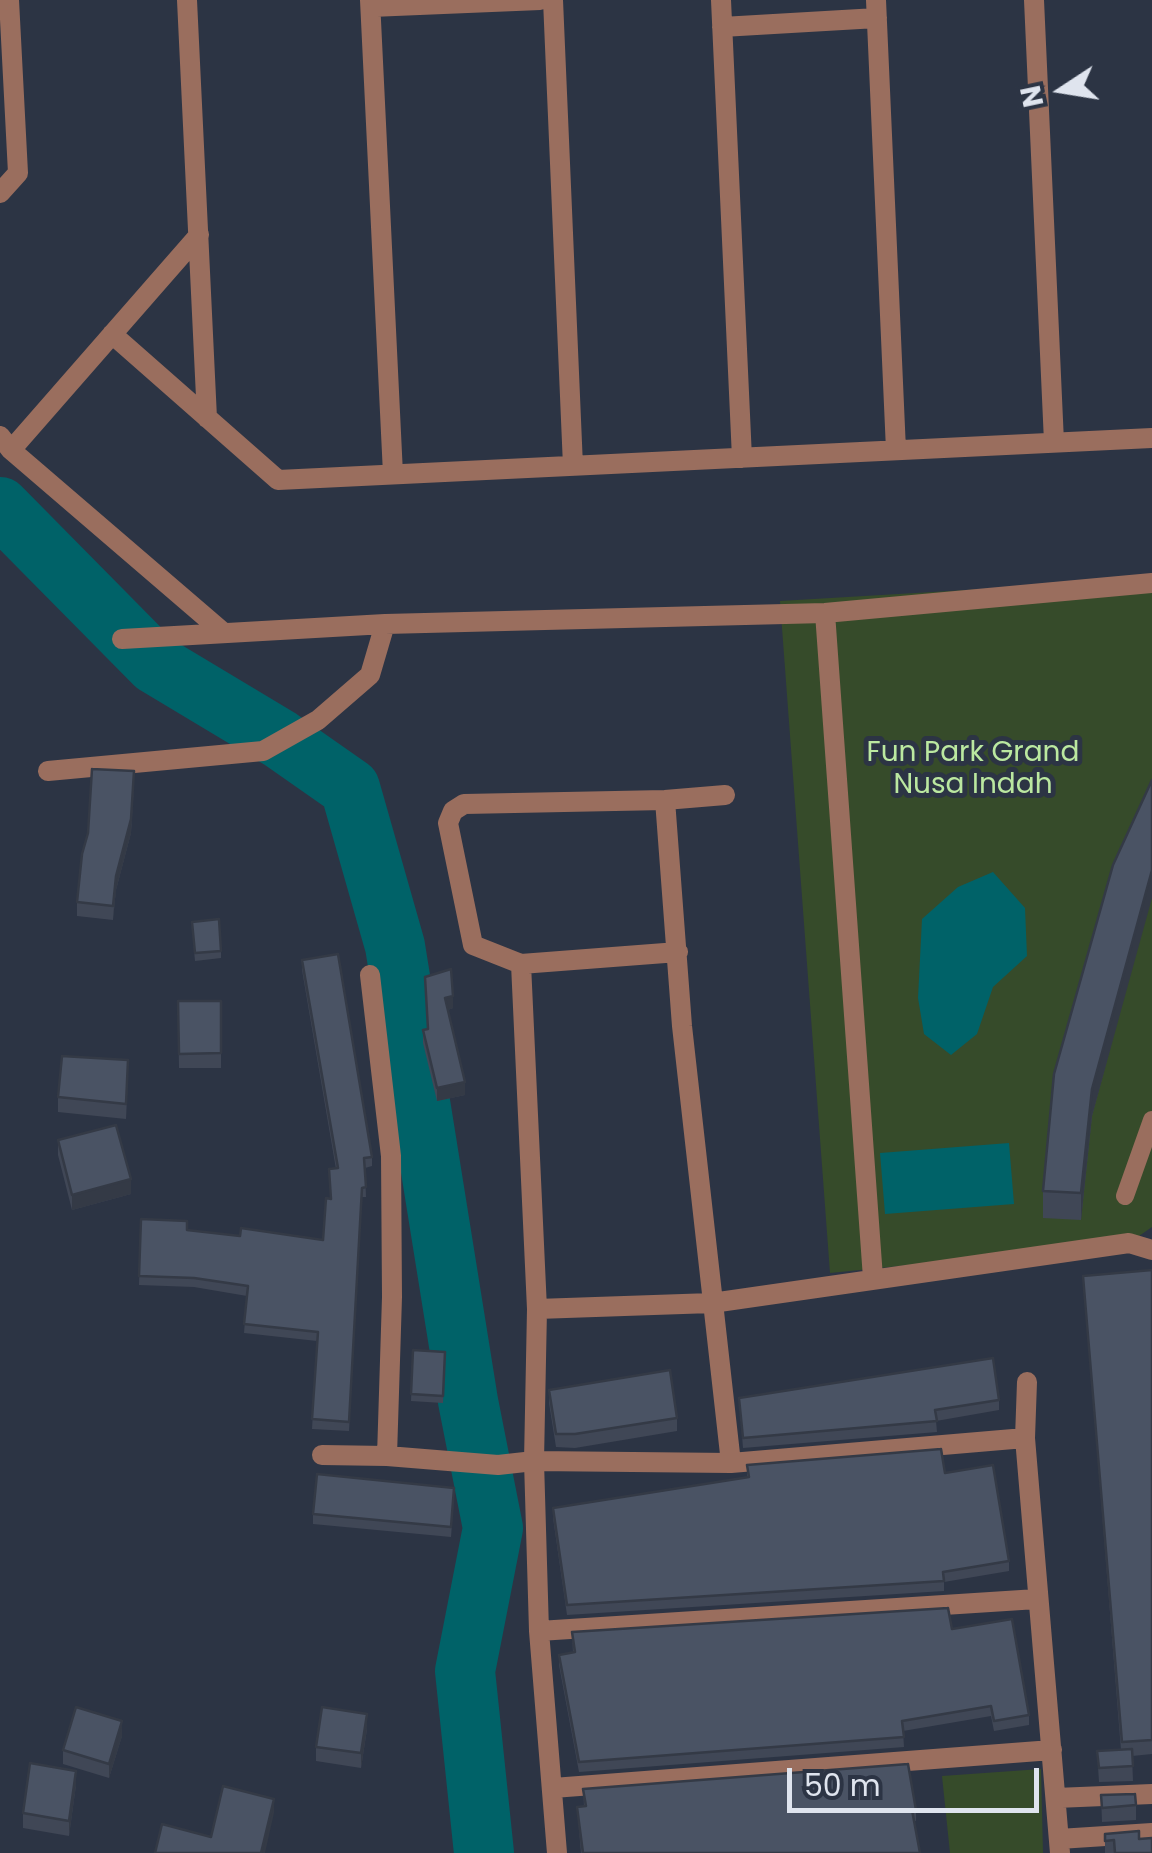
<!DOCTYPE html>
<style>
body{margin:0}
#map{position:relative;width:1152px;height:1853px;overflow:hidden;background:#2c3444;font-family:Poppins,sans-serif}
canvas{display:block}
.north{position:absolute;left:1012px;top:40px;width:100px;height:100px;-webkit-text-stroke:8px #2c3444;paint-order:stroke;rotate:258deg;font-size:28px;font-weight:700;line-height:40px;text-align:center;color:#dfe4ee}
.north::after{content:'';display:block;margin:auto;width:35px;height:45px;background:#dfe4ee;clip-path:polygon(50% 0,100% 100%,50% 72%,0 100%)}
.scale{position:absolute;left:787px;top:1768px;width:252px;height:45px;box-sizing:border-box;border:5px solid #dfe4ee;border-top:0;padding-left:12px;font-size:30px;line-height:35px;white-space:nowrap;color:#dfe4ee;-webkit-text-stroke:8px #2c3444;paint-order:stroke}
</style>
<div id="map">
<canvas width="1152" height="1853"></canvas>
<div class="north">N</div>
<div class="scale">50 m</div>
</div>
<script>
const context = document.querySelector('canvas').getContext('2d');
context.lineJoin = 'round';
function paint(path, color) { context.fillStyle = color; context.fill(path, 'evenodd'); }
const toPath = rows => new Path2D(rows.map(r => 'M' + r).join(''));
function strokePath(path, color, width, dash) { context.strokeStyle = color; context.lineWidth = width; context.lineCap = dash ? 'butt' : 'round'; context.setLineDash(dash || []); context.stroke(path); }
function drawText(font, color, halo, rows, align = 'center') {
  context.font = font + ' Poppins,sans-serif'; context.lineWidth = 10; context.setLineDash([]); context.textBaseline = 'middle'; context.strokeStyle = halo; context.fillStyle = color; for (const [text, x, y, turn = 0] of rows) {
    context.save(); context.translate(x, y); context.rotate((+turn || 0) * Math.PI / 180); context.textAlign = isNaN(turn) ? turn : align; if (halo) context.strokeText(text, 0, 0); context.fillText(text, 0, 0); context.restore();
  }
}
paint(toPath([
 [1152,579,1152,1227,1129,1243,830,1273,780,601],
 [1041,1769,1043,1853,950,1853,942,1776]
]), '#364b2a');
paint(toPath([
 [993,872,1025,908,1027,956,993,987,977,1034,951,1055,924,1034,918,998,922,919,958,887],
 [1009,1143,1014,1204,885,1214,880,1153]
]), '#006268');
strokePath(toPath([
 [0,507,155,664,280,739,350,788,395,946,468,1401,493,1528,465,1671,484,1853]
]), '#006268', 60);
strokePath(toPath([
 [1125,1196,1152,1120]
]), '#9a6e5e', 18);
strokePath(toPath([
 [187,0,207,418],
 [370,0,393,474],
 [553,0,573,466],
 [721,0,742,458],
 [876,0,896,450],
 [1034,0,1054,442],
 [371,7,540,0],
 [722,27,877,18],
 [0,193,18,173,9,0],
 [112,334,278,480,1152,438],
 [0,436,11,450,224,633],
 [11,450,199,235],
 [825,613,873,1278],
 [122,639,385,624,825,613,1152,583],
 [48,771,263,751,318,720,370,675,385,624],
 [665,800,682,1026,731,1463],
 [521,964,678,952],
 [370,975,391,1156,392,1297,387,1456],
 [537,1309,712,1303,1129,1243,1152,1250],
 [1027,1382,1025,1438,1060,1853],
 [322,1455,387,1456,498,1465,534,1461,731,1463,1025,1438],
 [539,1631,1037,1599],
 [553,1788,1052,1750],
 [1056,1798,1152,1794],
 [1059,1839,1152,1833],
 [557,1853,539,1631,534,1461,537,1309,521,964,473,945,448,823,453,811,464,804,665,800,725,795]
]), '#9a6e5e', 20);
paint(toPath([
 [134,785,131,833,116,890,113,920,77,916,77,902],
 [1149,904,1092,1116,1081,1220,1043,1218,1043,1191],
 [192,929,221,951,221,958,195,961],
 [302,960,372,1157,372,1166,365,1168,366,1197,362,1197,349,1431,312,1429,317,1341,244,1333,247,1296,194,1287,139,1285,141,1219,187,1230,240,1236,323,1240,336,1169,302,970],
 [425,977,453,1008,448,1010,465,1095,437,1101,423,1043,423,1030,428,1029],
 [178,1001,221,1001,221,1068,179,1068],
 [128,1075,126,1119,58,1112,58,1097],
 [58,1140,131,1194,72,1210,58,1155],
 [1152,1270,1152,1754,1132,1756,1133,1781,1099,1782,1097,1751,1121,1750,1083,1276],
 [413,1350,445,1352,443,1403,411,1401],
 [549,1390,677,1418,677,1431,575,1448,556,1447,549,1403],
 [739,1398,999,1400,999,1410,936,1421,937,1432,743,1448],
 [747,1465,945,1473,1009,1561,1009,1571,944,1582,944,1591,567,1615,553,1518,553,1508,747,1477],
 [454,1497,451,1537,313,1524,313,1514],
 [952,1629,1029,1715,1029,1725,994,1731,991,1716,903,1731,904,1747,579,1772,559,1665,559,1655,573,1653,572,1632],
 [367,1729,361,1768,316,1761,316,1747],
 [122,1736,109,1778,63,1764,63,1750],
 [76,1785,69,1836,23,1828,23,1813],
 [583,1789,916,1810,916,1821,914,1821,920,1853,581,1853,577,1807,584,1806],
 [1101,1795,1136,1805,1136,1820,1102,1822],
 [1105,1834,1139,1839,1152,1853,1105,1853]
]), '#404756');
paint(toPath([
 [134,771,131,833,116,890,113,920,116,876],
 [1152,870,1152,898,1092,1116,1081,1220,1081,1193,1092,1089],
 [453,996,453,1008,445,1011,445,998],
 [465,1082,465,1095,437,1101,437,1088],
 [131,1179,131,1194,72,1210,72,1195],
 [367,1714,367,1729,361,1768,361,1753],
 [122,1721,122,1736,109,1778,109,1764],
 [76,1771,76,1785,69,1836,69,1821],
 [274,1799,274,1813,265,1853,261,1853]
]), '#343a46');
const building = toPath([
 [92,769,134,771,131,819,116,876,113,906,77,902,82,854,88,833,92,769],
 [1152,780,1152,870,1092,1089,1081,1193,1043,1191,1054,1074,1113,865,1152,780],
 [219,919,221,951,195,953,192,922,219,919],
 [338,954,372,1157,364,1158,366,1187,362,1188,349,1422,312,1419,318,1332,244,1324,248,1286,194,1278,139,1276,141,1219,187,1221,187,1230,240,1236,241,1228,323,1240,326,1198,331,1199,329,1169,338,1168,302,960,338,954],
 [451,969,453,996,445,998,465,1082,437,1088,423,1030,428,1029,425,977,451,969],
 [178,1001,221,1001,221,1053,179,1054,178,1001],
 [62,1056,128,1060,126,1104,58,1097,62,1056],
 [116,1125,131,1179,72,1195,58,1140,116,1125],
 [1152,1270,1152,1740,1122,1742,1083,1276,1152,1270],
 [413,1350,445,1352,443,1396,411,1394,413,1350],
 [993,1358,999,1400,935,1410,937,1421,743,1438,739,1398,993,1358],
 [670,1370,677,1418,575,1434,556,1434,549,1390,670,1370],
 [941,1449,945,1473,993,1465,1009,1561,943,1572,944,1581,567,1605,553,1508,749,1477,747,1465,941,1449],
 [317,1474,454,1488,451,1527,313,1514,317,1474],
 [948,1608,952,1629,1012,1619,1029,1715,994,1721,991,1706,902,1721,904,1737,579,1762,559,1655,575,1652,572,1632,948,1608],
 [76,1707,122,1721,109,1764,63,1750,76,1707],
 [322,1707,367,1714,361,1753,316,1747,322,1707],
 [1132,1749,1133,1766,1099,1768,1097,1751,1132,1749],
 [30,1763,76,1771,69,1821,23,1813,30,1763],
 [908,1764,916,1810,912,1810,920,1853,583,1853,577,1807,586,1806,583,1789,908,1764],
 [223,1786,274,1799,261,1853,155,1853,162,1824,211,1837,223,1786],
 [1135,1794,1136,1805,1102,1808,1101,1795,1135,1794],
 [1139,1831,1139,1839,1152,1838,1152,1853,1115,1853,1114,1840,1105,1841,1105,1834,1139,1831]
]);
paint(building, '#4a5364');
strokePath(building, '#343a46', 2.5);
drawText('28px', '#bbe8a0', '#2c3444', [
 ["Fun Park Grand",973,754],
 ["Nusa Indah",973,786]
]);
</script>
